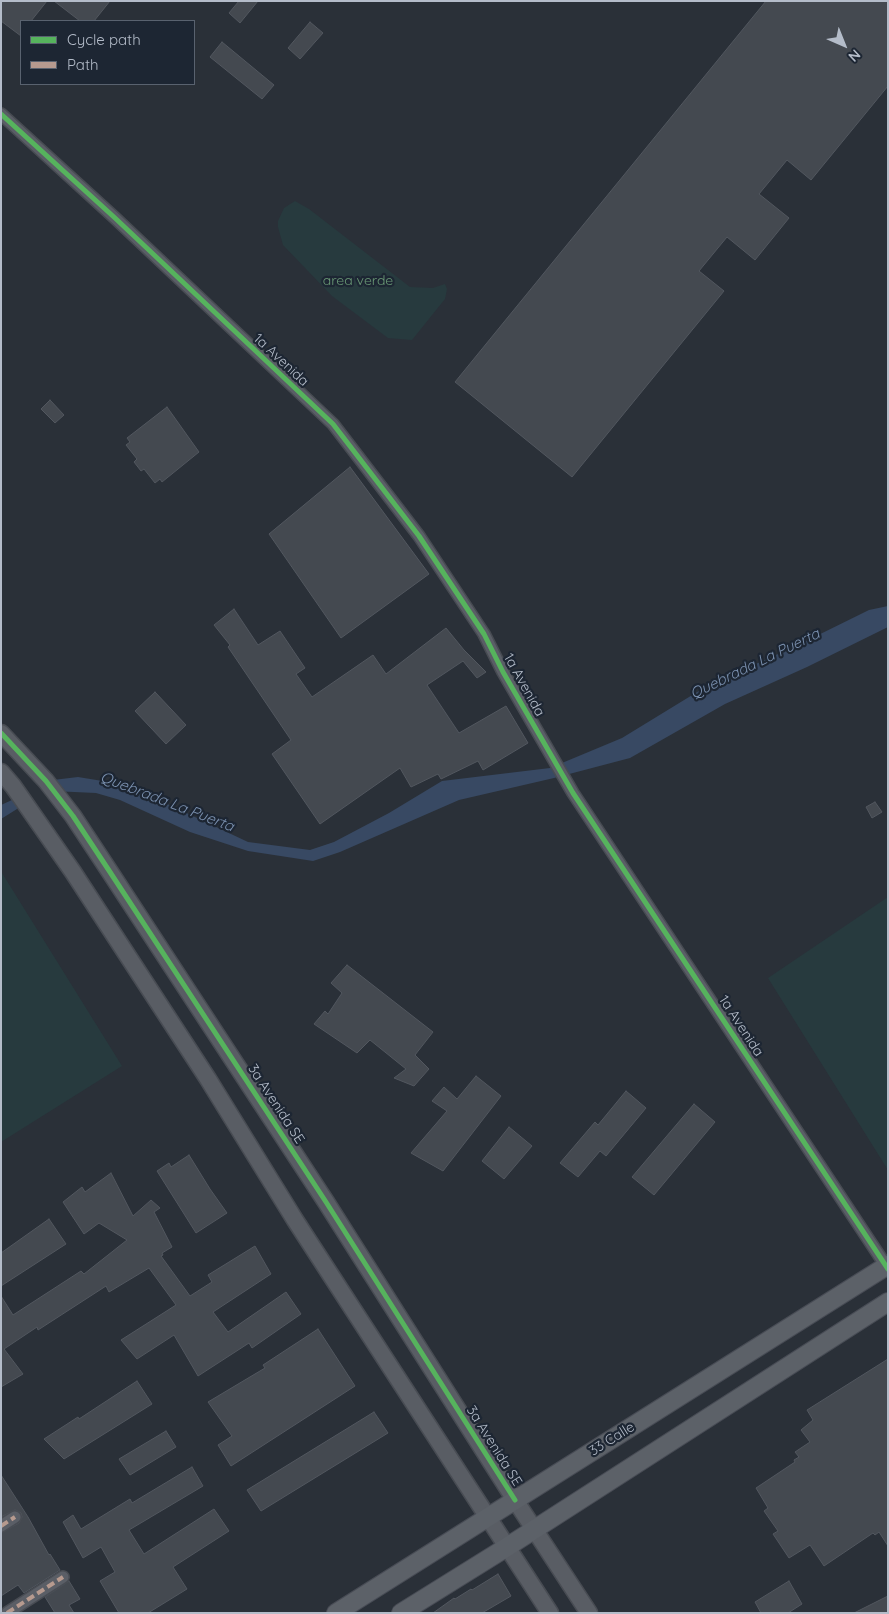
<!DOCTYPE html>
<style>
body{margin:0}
#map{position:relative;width:889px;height:1614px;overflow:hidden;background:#2a3038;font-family:Quicksand,sans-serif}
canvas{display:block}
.frame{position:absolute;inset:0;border:2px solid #b4bcc9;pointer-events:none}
.legend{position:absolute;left:20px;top:20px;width:175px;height:65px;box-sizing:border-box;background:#1d2633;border:1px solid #59626f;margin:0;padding:6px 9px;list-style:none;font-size:15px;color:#b4bcc9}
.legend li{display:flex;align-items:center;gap:10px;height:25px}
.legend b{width:25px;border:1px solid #59626f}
.north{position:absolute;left:819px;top:20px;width:50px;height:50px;-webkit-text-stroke:4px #1d2633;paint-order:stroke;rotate:136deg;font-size:14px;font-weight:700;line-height:20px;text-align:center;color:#b4bcc9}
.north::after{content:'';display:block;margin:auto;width:18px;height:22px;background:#b4bcc9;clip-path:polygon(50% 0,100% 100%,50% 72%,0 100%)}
</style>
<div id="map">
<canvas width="889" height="1614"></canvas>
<div class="frame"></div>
<ul class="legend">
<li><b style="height:6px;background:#56b35d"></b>Cycle path</li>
<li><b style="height:6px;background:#b69a8f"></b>Path</li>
</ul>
<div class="north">N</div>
</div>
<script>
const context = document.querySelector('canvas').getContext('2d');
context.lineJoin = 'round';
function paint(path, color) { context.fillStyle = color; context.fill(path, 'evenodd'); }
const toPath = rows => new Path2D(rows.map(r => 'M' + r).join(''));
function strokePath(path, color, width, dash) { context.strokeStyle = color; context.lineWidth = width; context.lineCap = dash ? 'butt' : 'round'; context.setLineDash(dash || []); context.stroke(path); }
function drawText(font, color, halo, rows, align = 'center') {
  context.font = font + ' Quicksand,sans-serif'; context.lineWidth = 4.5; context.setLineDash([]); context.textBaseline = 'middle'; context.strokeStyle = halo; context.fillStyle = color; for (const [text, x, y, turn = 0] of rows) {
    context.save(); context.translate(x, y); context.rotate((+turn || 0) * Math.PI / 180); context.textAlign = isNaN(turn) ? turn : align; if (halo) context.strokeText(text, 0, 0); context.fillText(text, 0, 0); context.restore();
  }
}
paint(toPath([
 [295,201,309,209,410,287,433,288,445,284,447,289,445,299,412,340,388,338,332,296,283,245,278,227,278,221,284,208],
 [2,873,122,1066,1,1142,1,874],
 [888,897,888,1170,768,978]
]), '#273a3e');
paint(toPath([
 [888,606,888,627,807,667,725,704,630,758,554,778,459,800,340,852,313,861,248,851,190,832,120,800,96,793,52,791,53,780,78,777,127,785,248,842,310,850,334,842,389,813,442,781,550,768,622,738,707,686,798,645,869,610],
 [12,800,18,802,17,809,1,819,1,805]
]), '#384963');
const building = toPath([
 [1,1,47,1,31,21,21,21,21,36,1,21,1,1],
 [54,1,110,1,94,21,80,21,54,1],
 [239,1,258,1,240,23,229,13,239,1],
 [766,1,888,1,888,86,811,180,787,160,759,194,789,218,755,260,727,237,699,271,724,291,572,477,455,382,766,1],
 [310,22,323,33,300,59,288,48,310,22],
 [222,42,274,85,262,99,210,57,222,42],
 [50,400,64,415,55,423,41,409,50,400],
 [167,407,199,452,162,482,160,479,155,483,144,469,141,471,134,462,137,459,126,445,130,442,127,438,167,407],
 [350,467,429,574,341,638,269,534,350,467],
 [234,609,258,645,280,631,305,668,296,674,312,697,373,655,386,674,446,628,464,650,486,672,477,678,463,661,427,685,459,733,506,706,528,743,483,770,478,761,441,779,438,774,411,787,400,768,320,824,272,754,291,740,228,647,230,645,214,625,234,609],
 [155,692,186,725,166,744,135,711,155,692],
 [875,802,882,812,872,818,866,807,875,802],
 [347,965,433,1032,415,1055,429,1069,414,1086,394,1078,406,1069,370,1040,357,1053,314,1024,325,1011,328,1014,342,993,331,983,347,965],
 [476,1076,501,1096,443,1171,411,1153,447,1111,432,1101,444,1087,457,1099,476,1076],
 [626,1091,646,1108,606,1156,600,1151,578,1177,560,1163,595,1122,598,1125,626,1091],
 [694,1104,715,1122,654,1195,632,1177,694,1104],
 [509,1127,532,1146,504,1179,482,1161,509,1127],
 [189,1155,210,1189,227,1213,196,1233,157,1171,169,1163,171,1167,189,1155],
 [111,1173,133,1216,151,1200,160,1208,154,1212,172,1247,162,1253,163,1255,161,1256,190,1296,212,1282,208,1275,255,1246,271,1274,213,1312,228,1332,286,1292,301,1314,252,1348,249,1343,198,1376,174,1335,137,1359,121,1340,176,1305,149,1268,109,1292,106,1286,38,1330,37,1327,4,1349,23,1374,1,1387,1,1296,13,1315,81,1271,84,1274,127,1240,99,1223,84,1234,63,1202,82,1187,85,1192,111,1173],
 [49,1219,66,1244,1,1286,1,1253,49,1219],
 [318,1329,355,1386,231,1466,218,1445,232,1436,208,1402,265,1368,263,1365,318,1329],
 [888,1359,888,1546,879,1532,875,1535,873,1533,824,1566,810,1545,789,1558,773,1534,778,1531,764,1511,768,1508,756,1488,795,1462,794,1460,799,1457,795,1452,810,1442,801,1430,813,1420,807,1410,888,1359],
 [137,1381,152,1404,64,1459,44,1439,78,1417,79,1419,137,1381],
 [374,1412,388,1433,261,1511,247,1490,374,1412],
 [166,1431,176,1447,130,1475,119,1459,166,1431],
 [192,1467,203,1486,129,1530,144,1554,214,1509,229,1531,173,1567,187,1589,148,1613,119,1613,100,1581,115,1572,101,1547,83,1558,63,1522,73,1515,81,1529,130,1499,132,1503,192,1467],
 [1,1475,28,1517,49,1555,50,1554,60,1570,24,1593,18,1585,1,1596,1,1533,19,1523,22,1517,21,1513,15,1510,1,1517,1,1475],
 [498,1574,511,1596,482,1613,433,1613,454,1598,455,1599,471,1589,472,1590,498,1574],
 [69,1581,80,1599,69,1605,74,1613,55,1613,45,1597,69,1581],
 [789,1581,802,1604,788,1613,761,1613,755,1602,789,1581],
 [888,1596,888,1613,854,1613,888,1596]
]);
paint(building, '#444950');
strokePath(building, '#52575f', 1);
const street = toPath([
 [1,114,115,218,333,424,419,536,484,634,503,672,573,793,888,1269],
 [1,1526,15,1517],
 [7,1613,63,1577]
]);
const secondary = toPath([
 [1,733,46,781,73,816,108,869,326,1202,515,1500,589,1613],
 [1,772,13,786,73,872,208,1079,295,1220,550,1613]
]);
const primary = toPath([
 [336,1613,888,1265],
 [401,1613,507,1547,888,1302]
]);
strokePath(street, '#484c53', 14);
strokePath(secondary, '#484c53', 19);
strokePath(primary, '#484c55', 20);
strokePath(street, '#5a5e66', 11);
strokePath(secondary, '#595d64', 16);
strokePath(primary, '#5c6168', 18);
strokePath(toPath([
 [1,1526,15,1517],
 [7,1613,63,1577]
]), '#b69a8f', 4, [8, 4]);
strokePath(toPath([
 [1,114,115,218,333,424,419,536,484,634,503,672,573,793,888,1269],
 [1,733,46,781,73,816,108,869,326,1202,515,1500]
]), '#56b35d', 5);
drawText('14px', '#6b9a76', '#1d2633', [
 ["area verde",358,281]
]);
drawText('14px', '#b4bcc9', '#1d2633', [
 ["1a Avenida",281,360,43],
 ["1a Avenida",524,685,61],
 ["1a Avenida",741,1026,57],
 ["3a Avenida SE",276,1104,57],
 ["33 Calle",612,1439,-32],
 ["3a Avenida SE",494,1446,58]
]);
drawText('italic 15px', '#7c92b1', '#1d2633', [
 ["Quebrada La Puerta",755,664,-26],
 ["Quebrada La Puerta",167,802,21]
]);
</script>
